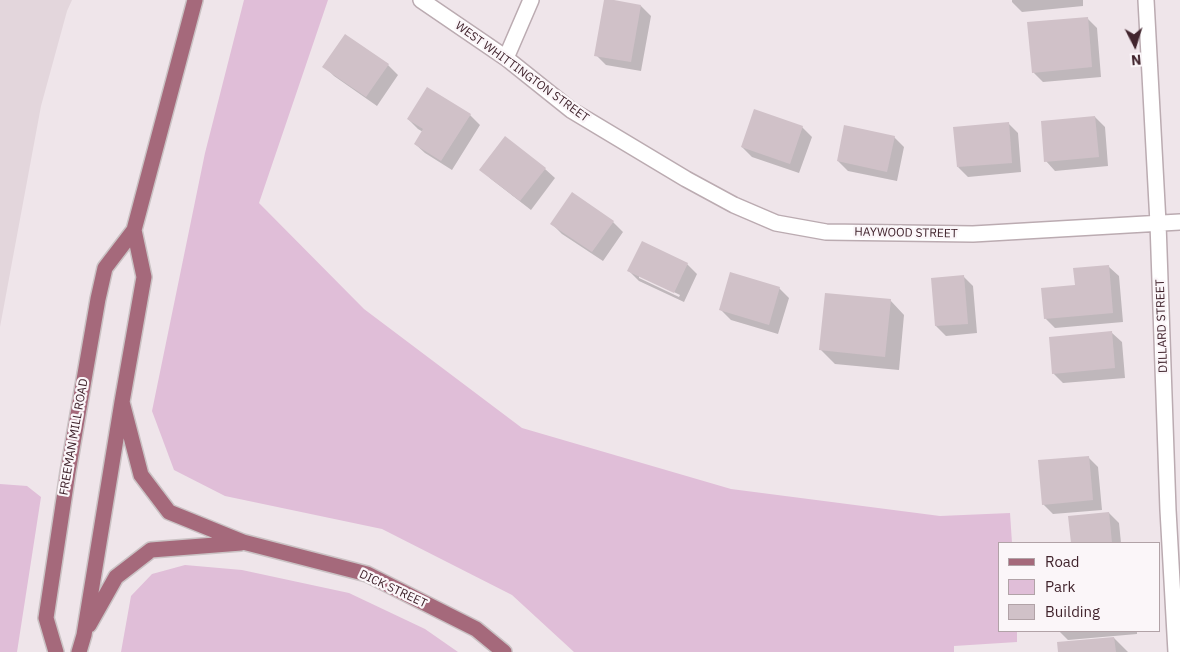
<!DOCTYPE html>
<style>
body{margin:0}
#map{position:relative;width:1180px;height:652px;overflow:hidden;background:#efe5ea;font-family:"IBM Plex Sans",sans-serif}
canvas{display:block}
.legend{position:absolute;left:998px;top:542px;width:162px;height:90px;box-sizing:border-box;background:#fbf6f9;border:1px solid #b1a2a7;margin:0;padding:6px 9px;list-style:none;font-size:15px;color:#41242d}
.legend li{display:flex;align-items:center;gap:10px;height:25px}
.legend b{width:25px;border:1px solid #b1a2a7}
.north{position:absolute;left:1110px;top:20px;width:50px;height:50px;-webkit-text-stroke:4px #fbf6f9;paint-order:stroke;rotate:175deg;font-size:14px;font-weight:700;line-height:20px;text-align:center;color:#41242d}
.north::after{content:'';display:block;margin:auto;width:18px;height:22px;background:#41242d;clip-path:polygon(50% 0,100% 100%,50% 72%,0 100%)}
</style>
<div id="map">
<canvas width="1180" height="652"></canvas>
<ul class="legend">
<li><b style="height:6px;background:#a5697b"></b>Road</li>
<li><b style="height:14px;background:#e0bed8"></b>Park</li>
<li><b style="height:14px;background:#d0c1c8"></b>Building</li>
</ul>
<div class="north">N</div>
</div>
<script>
const context = document.querySelector('canvas').getContext('2d');
context.lineJoin = 'round';
function paint(path, color) { context.fillStyle = color; context.fill(path, 'evenodd'); }
const toPath = rows => new Path2D(rows.map(r => 'M' + r).join(''));
function strokePath(path, color, width, dash) { context.strokeStyle = color; context.lineWidth = width; context.lineCap = dash ? 'butt' : 'round'; context.setLineDash(dash || []); context.stroke(path); }
function drawText(font, color, halo, rows, align = 'center') {
  context.font = font + ' "IBM Plex Sans",sans-serif'; context.lineWidth = 4.5; context.setLineDash([]); context.textBaseline = 'middle'; context.strokeStyle = halo; context.fillStyle = color; for (const [text, x, y, turn = 0] of rows) {
    context.save(); context.translate(x, y); context.rotate((+turn || 0) * Math.PI / 180); context.textAlign = isNaN(turn) ? turn : align; if (halo) context.strokeText(text, 0, 0); context.fillText(text, 0, 0); context.restore();
  }
}
paint(toPath([
 [0,0,72,0,67,11,41,106,0,327]
]), '#e3d6dc');
paint(toPath([
 [244,0,328,0,259,203,364,309,522,428,731,489,940,516,1010,513,1012,543,999,543,999,631,1017,631,1017,642,954,646,954,652,574,652,512,595,382,529,225,496,174,470,152,411,205,153],
 [0,484,27,486,41,497,17,652,0,652],
 [185,565,242,570,349,593,425,629,458,652,121,652,131,596,152,574]
]), '#e0bed8');
paint(toPath([
 [605,0,641,6,651,16,641,71,606,65,596,55],
 [1012,0,1083,0,1083,6,1022,12,1012,2],
 [1087,18,1097,28,1101,77,1043,82,1033,72],
 [345,36,388,65,398,75,377,106,334,76,324,66],
 [470,115,480,125,452,170,425,153,415,144,423,132,418,129,408,119],
 [1095,117,1105,127,1108,166,1055,171,1046,161],
 [1008,123,1018,133,1021,172,968,177,958,167],
 [802,127,812,137,799,173,752,157,742,147],
 [894,137,904,147,897,181,848,171,838,161],
 [481,169,545,169,555,178,531,210,491,179],
 [613,222,623,232,603,261,562,234,552,224],
 [687,264,697,274,684,302,639,281,629,271],
 [639,275,680,295,679,297,639,278],
 [1109,267,1119,276,1123,322,1055,328,1045,318,1076,286],
 [963,276,973,286,977,333,946,336,936,326,932,279],
 [779,288,789,298,778,334,731,320,721,310],
 [890,300,904,315,899,370,835,364,821,350],
 [1112,333,1122,342,1125,378,1063,383,1053,373],
 [1088,457,1098,467,1102,510,1053,514,1043,504],
 [1109,513,1119,523,1121,543,1072,543,1070,517],
 [1059,631,1137,631,1137,634,1068,640],
 [1114,638,1128,652,1060,652]
]), '#0003');
paint(toPath([
 [604,0,614,0,641,5,631,62,594,56],
 [1088,17,1092,67,1032,73,1027,22],
 [345,34,389,64,366,97,322,67],
 [427,87,471,114,441,161,414,144,423,129,407,119],
 [754,109,803,126,790,164,741,147],
 [1095,116,1099,157,1044,162,1041,121],
 [1009,122,1012,163,957,167,953,127],
 [844,125,895,136,887,172,837,161],
 [505,136,546,168,520,201,479,170],
 [572,192,614,221,592,252,550,224],
 [642,241,688,263,674,293,627,271],
 [1109,265,1113,313,1044,319,1041,288,1075,285,1073,268],
 [730,272,780,287,769,325,719,310],
 [964,275,968,324,935,326,931,278],
 [825,293,891,299,885,357,819,350],
 [1112,331,1115,368,1052,374,1049,337],
 [1089,456,1093,500,1042,505,1038,460],
 [1109,512,1112,543,1071,543,1068,516],
 [1114,637,1116,652,1058,652,1057,642]
]), '#d0c1c8');
const street = toPath([
 [421,0,506,58,571,110,686,179,734,205,776,223,826,232,973,234,1180,222],
 [1146,0,1158,223,1168,510,1176,652],
 [506,58,531,0]
]);
const primary = toPath([
 [122,402,141,475,169,512,243,542,367,574,476,629,504,652],
 [89,625,116,577,151,550,241,543],
 [56,652,46,618,68,472,98,299,105,268,134,230,195,0],
 [79,652,84,635,122,402,144,277,134,230]
]);
strokePath(street, '#bbabb1', 18);
strokePath(primary, '#cac2c4', 18);
strokePath(street, '#fff', 15);
strokePath(primary, '#a5697b', 15);
drawText('12px', '#41242d', '#fbf6f9', [
 ["WEST WHITTINGTON STREET",522,72,36],
 ["HAYWOOD STREET",906,233,1],
 ["DILLARD STREET",1162,326,-92],
 ["FREEMAN MILL ROAD",74,437,-80],
 ["DICK STREET",393,589,25]
]);
</script>
